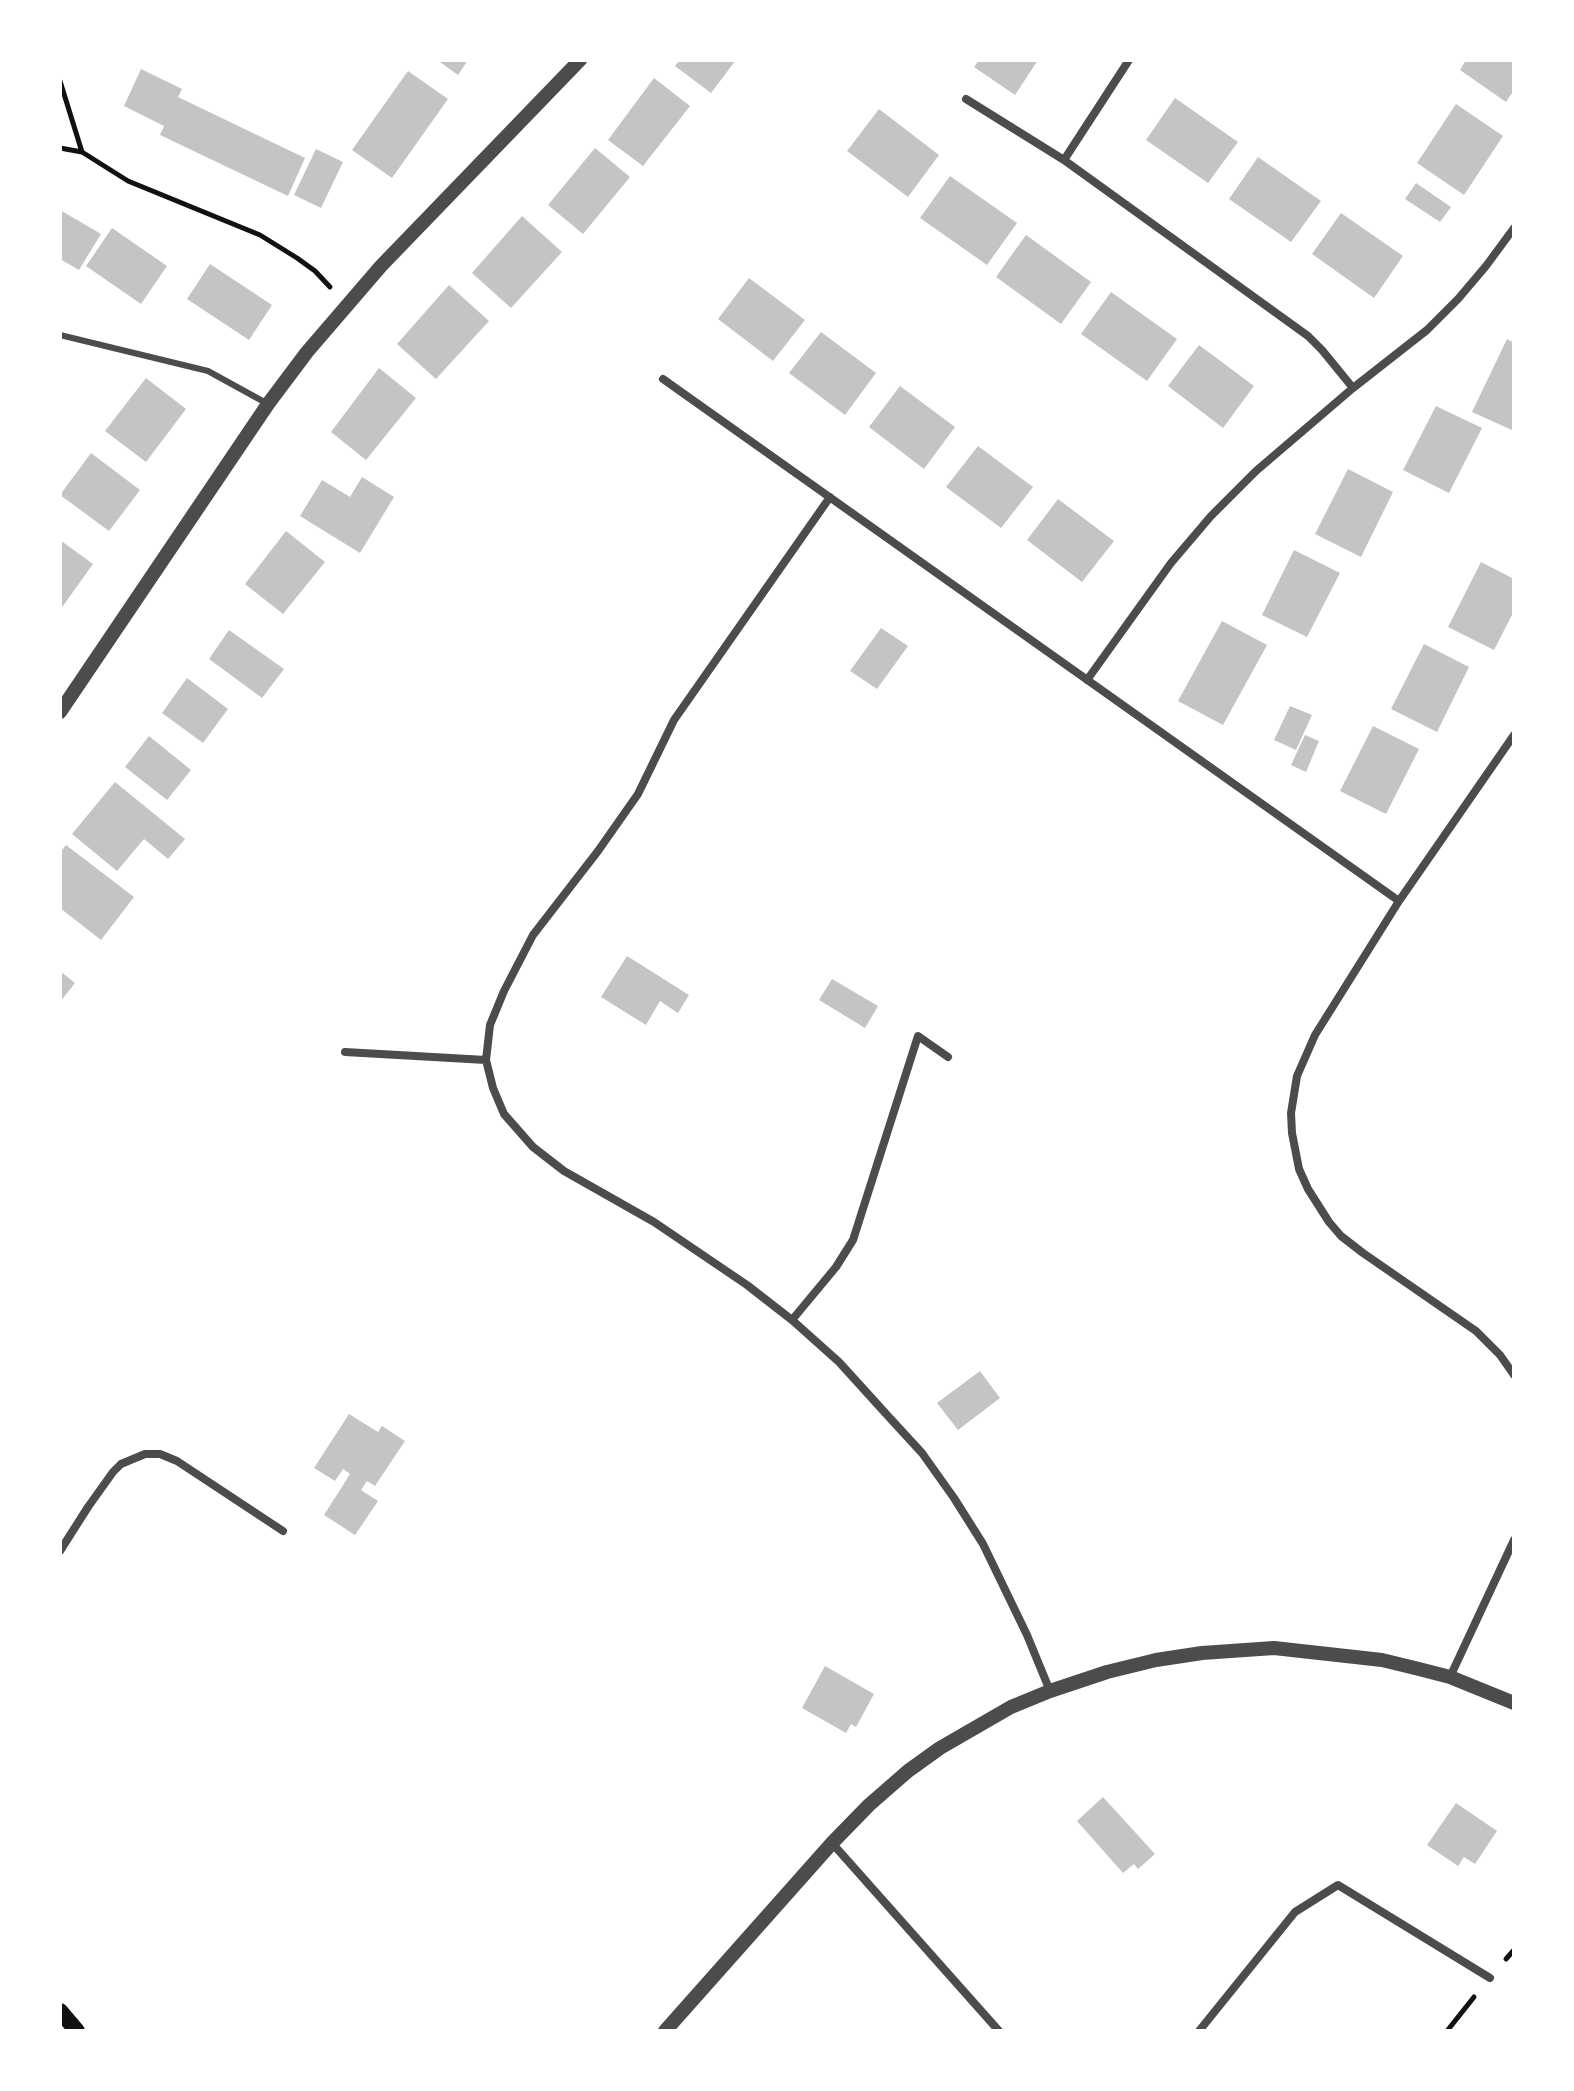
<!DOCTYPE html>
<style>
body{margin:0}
#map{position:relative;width:1574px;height:2091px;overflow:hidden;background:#fff;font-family:"PT Sans Narrow",sans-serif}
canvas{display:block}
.frame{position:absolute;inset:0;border:62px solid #fff;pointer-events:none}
</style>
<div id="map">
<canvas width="1574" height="2091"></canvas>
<div class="frame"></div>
</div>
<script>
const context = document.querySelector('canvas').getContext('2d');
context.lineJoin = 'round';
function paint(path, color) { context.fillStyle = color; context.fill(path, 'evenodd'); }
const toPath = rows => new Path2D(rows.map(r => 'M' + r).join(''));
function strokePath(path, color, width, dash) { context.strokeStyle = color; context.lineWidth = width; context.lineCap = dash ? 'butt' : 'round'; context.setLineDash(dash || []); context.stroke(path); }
paint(toPath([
 [437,60,468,60,458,75],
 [680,60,736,60,711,93,675,66],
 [979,60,1038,60,1015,95,974,67],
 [1466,60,1514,60,1514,90,1506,102,1460,70],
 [141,69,182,89,178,97,305,158,288,196,160,135,164,126,124,106],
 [408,71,448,99,392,178,352,150],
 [654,78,690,106,643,166,608,140],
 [1175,98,1238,142,1208,183,1146,140],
 [1456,104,1503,136,1464,195,1417,163],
 [879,109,939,155,908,197,847,151],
 [595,148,630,177,583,234,548,205],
 [316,149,343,162,321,208,294,195],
 [1258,157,1321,201,1291,242,1229,199],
 [950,176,1017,223,987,265,920,218],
 [1416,183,1451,207,1440,222,1405,199],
 [60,210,101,234,79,270,60,259],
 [1341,213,1403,256,1374,298,1312,254],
 [522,216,562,252,511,308,472,273],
 [112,228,167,266,141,304,86,266],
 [1026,235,1091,282,1061,324,996,277],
 [210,264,272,305,249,340,187,299],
 [749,278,805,320,773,361,718,319],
 [449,285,489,321,436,379,397,344],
 [1111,292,1177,339,1147,381,1081,334],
 [821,332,876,373,845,415,789,373],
 [1507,339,1514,343,1514,431,1472,412],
 [1199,345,1254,386,1223,428,1168,386],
 [379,368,416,398,366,460,331,432],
 [146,378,186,409,146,462,105,431],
 [900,386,955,427,924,469,869,427],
 [1436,406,1482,428,1449,493,1403,470],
 [978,446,1033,487,1001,528,946,487],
 [91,453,140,490,109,531,60,495],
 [1348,469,1393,492,1361,557,1315,534],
 [362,477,394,497,360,553,300,516,322,480,350,497],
 [1058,499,1114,541,1082,582,1027,540],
 [286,531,325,562,283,614,245,584],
 [60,540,93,564,60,610],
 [1294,550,1340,573,1307,637,1262,615],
 [1481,562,1514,579,1514,611,1494,650,1448,627],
 [1222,621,1267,645,1223,725,1178,701],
 [881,628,908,646,877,689,850,671],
 [229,630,284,669,262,698,209,659],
 [1424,644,1469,667,1437,732,1391,709],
 [187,678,228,709,203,743,162,713],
 [1290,706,1312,715,1296,750,1274,740],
 [1373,726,1419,749,1386,814,1340,791],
 [1305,735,1319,741,1306,772,1291,765],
 [149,736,191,770,167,800,125,767],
 [115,782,185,839,168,859,144,839,117,871,72,834],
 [66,845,134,897,101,940,60,908,60,853],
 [627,956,689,995,678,1013,660,1001,646,1025,601,997],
 [60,971,75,983,60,1002],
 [832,979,878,1006,865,1028,819,1000],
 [980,1371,1000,1398,958,1430,937,1403],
 [349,1414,378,1432,382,1426,405,1441,375,1486,367,1481,361,1490,378,1501,355,1535,324,1515,350,1474,343,1469,335,1481,314,1468],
 [825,1666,874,1694,856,1727,851,1724,846,1733,802,1708],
 [1103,1797,1155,1854,1138,1869,1134,1864,1123,1873,1077,1821],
 [1456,1803,1497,1831,1475,1864,1464,1857,1458,1866,1427,1845]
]), '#c4c4c4');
strokePath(toPath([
 [60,81,82,152,128,181,260,235,297,258,315,271,330,287],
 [60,148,82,152],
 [1506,1959,1514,1950],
 [1447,2031,1474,1997]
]), '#111', 5);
strokePath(toPath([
 [60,335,208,371,268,404]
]), '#4c4c4c', 6);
strokePath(toPath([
 [966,99,1064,160,1308,336,1322,350,1353,388],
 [1064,160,1129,60],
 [663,379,1399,901],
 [830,497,674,720,638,794,598,851,533,935,504,991,490,1025,486,1060,493,1088,504,1114,533,1147,564,1171,654,1222,747,1285,792,1320,839,1362,888,1416,922,1453,954,1498,983,1544,1027,1635,1050,1691],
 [1087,680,1171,563,1211,516,1256,471,1353,388,1427,330,1458,299,1486,266,1514,228],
 [1514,735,1399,901,1315,1035,1297,1076,1291,1113,1292,1133,1299,1169,1308,1189,1329,1222,1341,1236,1363,1253,1476,1331,1500,1355,1514,1375],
 [345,1052,486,1060],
 [792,1320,836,1267,853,1240,918,1036,948,1057],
 [60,1551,88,1507,113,1472,121,1464,145,1454,160,1454,177,1461,283,1531],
 [1450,1677,1514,1540],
 [832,1843,999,2031],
 [1199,2031,1295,1912,1338,1885,1490,1978]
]), '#4c4c4c', 8);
strokePath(toPath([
 [60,712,268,404,307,352,381,266,580,60],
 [665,2031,832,1843,869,1805,908,1771,940,1748,1011,1707,1050,1691,1107,1672,1156,1660,1202,1653,1274,1648,1382,1660,1419,1669,1450,1677,1514,1703]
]), '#4c4c4c', 14);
strokePath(toPath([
 [60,2011,77,2031]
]), '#111', 16);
</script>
